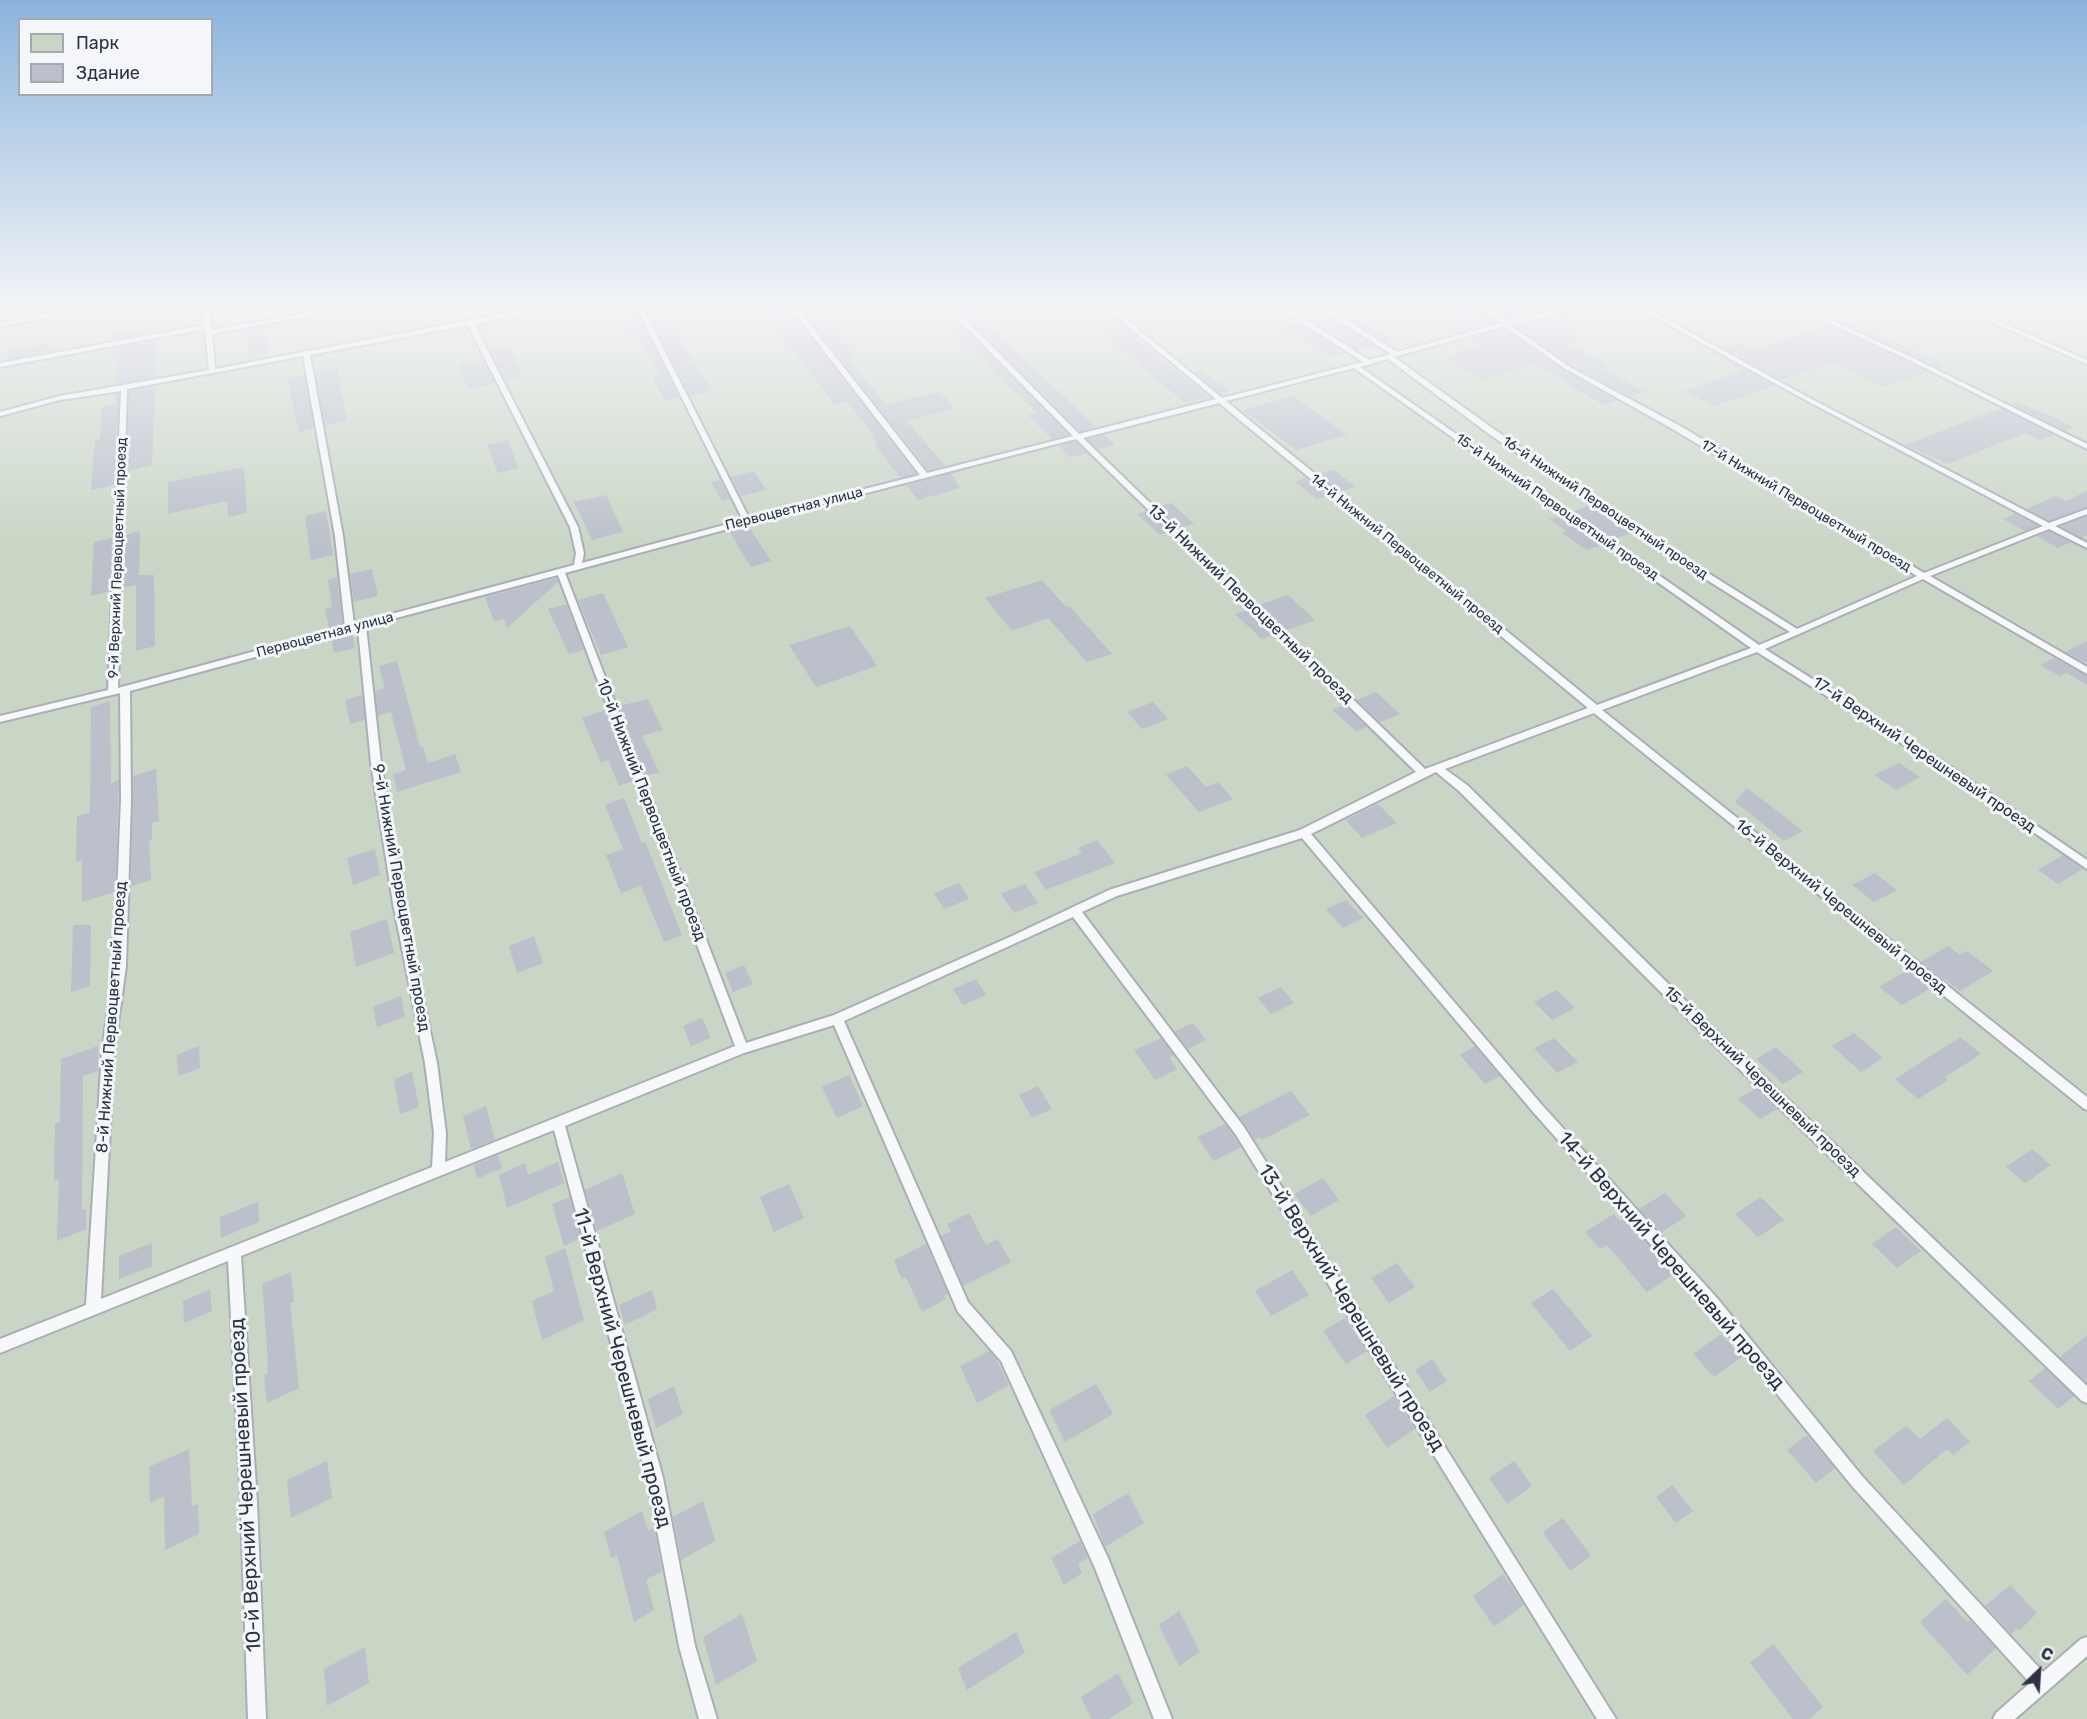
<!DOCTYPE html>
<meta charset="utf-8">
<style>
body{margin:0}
#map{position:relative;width:2087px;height:1719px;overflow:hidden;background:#e4e7ec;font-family:Rubik,sans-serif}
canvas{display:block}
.legend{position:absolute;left:18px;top:18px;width:195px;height:78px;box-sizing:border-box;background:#f4f6f9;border:2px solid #a4a8b1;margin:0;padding:8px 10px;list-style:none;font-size:18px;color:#2b3445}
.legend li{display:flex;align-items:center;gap:12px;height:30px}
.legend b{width:30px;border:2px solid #a4a8b1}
.north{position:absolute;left:2009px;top:1641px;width:60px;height:60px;-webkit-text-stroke:4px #f4f6f9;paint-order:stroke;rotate:25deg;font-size:16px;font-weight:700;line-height:24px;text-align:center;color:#2b3445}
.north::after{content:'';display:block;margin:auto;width:21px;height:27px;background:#2b3445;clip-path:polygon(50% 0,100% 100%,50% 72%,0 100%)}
</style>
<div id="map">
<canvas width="2087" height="1719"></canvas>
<ul class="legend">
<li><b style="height:16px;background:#c9d6c5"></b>Парк</li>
<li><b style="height:16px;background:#bbc0ca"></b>Здание</li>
</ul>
<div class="north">С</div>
</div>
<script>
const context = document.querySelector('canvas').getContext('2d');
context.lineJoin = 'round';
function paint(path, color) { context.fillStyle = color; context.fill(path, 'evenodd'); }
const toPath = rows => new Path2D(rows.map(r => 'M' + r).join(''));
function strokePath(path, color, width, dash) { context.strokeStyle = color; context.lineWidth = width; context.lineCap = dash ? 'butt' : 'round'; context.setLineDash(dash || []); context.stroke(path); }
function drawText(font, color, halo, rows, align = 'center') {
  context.font = font + ' Rubik,sans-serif'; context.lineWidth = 6; context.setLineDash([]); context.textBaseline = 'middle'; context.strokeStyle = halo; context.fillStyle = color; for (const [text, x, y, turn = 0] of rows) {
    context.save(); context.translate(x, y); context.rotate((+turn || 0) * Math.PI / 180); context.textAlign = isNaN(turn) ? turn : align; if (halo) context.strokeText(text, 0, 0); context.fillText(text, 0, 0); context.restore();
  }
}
paint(toPath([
 [0,304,2087,304,2087,1719,0,1719]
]), '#c9d6c5');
paint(toPath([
 [612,304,633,304,679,398,665,401,652,378,660,376,633,330,628,331],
 [644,304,661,304,687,352,712,390,690,396],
 [758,304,786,304,916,474,901,478,875,445,878,444,872,436,874,435,847,402,835,405],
 [797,304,807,304,813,311,816,311,857,358,849,360,886,405,940,392,955,409,907,421,945,466,928,470],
 [965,304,976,304,993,320,985,322,1096,427,1080,432,955,306],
 [1433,304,1471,304,1497,322,1457,333,1435,320,1452,316],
 [1486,304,1570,304,1509,319],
 [944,309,1069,435,1052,439,1028,415,1037,413,950,330,953,329,934,311],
 [1348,312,1392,341,1386,342,1341,314],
 [1572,312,1576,340,1565,343,1609,366,1602,368,1645,392,1630,396,1569,364,1515,326],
 [1329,317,1374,345,1357,350,1312,321],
 [1117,322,1181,375,1210,397,1185,403,1105,336],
 [1848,322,1896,343,1947,365,1939,368,1844,323],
 [1300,324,1345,353,1329,357,1283,328],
 [155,326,155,332,112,340,112,334],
 [1830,326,1906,361,1928,372,1885,387,1838,365,1830,364,1781,380,1723,348,1740,343,1754,349],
 [264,327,269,353,250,357,245,330],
 [1504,328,1563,370,1617,400,1604,405,1533,364,1484,380,1444,356,1478,346,1467,339],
 [155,341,155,377,116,384,118,354,111,356,111,349],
 [50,343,49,352,6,360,8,350],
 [509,345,523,377,506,381,489,349],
 [1712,351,1774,386,1714,406,1684,391,1743,371,1707,353],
 [483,359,495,383,468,389,458,364],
 [337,369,347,421,325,426,315,372],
 [1201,370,1230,391,1221,394,1194,372],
 [304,375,314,428,299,432,287,378],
 [155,386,152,465,127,471,129,391],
 [116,394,119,394,114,485,91,490,95,440,100,439,102,407,115,404],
 [1292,396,1347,435,1296,450,1243,410],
 [2018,402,2074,427,2065,431,2012,404],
 [2001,408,2054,435,2041,440,2025,433,1948,464,1905,445],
 [1104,435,1115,445,1098,449,1087,439],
 [508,440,518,468,498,473,487,445],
 [1075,441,1087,453,1070,457,1059,446],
 [244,467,247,513,228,517,227,501,168,514,168,482],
 [1334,470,1356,487,1340,492,1319,474],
 [754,471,766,490,741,496,731,477],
 [951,473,960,488,918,500,906,485],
 [1306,478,1328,496,1317,499,1295,482],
 [720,480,730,499,722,501,711,482],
 [2087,491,2087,507,2049,521,2026,509,2056,496,2066,501],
 [606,495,623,532,592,540,574,502],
 [1171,503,1194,524,1180,528,1158,507],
 [1590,505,1590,506,1631,533,1612,540,1572,512],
 [326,511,333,555,311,560,305,516],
 [1146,511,1168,532,1160,535,1137,514],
 [2015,514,2038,526,2025,531,2003,519],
 [1560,516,1601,545,1587,550,1562,533,1567,531,1549,519],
 [2087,516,2087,535,2082,538,2060,526],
 [748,526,758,541,771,561,751,567,729,531],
 [140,531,139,575,154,575,155,646,136,651,136,585,123,588,125,535],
 [2049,531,2071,542,2058,548,2037,536],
 [112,538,110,591,91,596,94,542],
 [372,569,378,596,354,602,350,574],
 [337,577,340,605,332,607,328,580],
 [557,578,558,582,507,628,504,619,494,621,485,597],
 [1042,580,1066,607,1069,606,1112,654,1087,662,1048,618,1012,631,985,598],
 [603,593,628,647,601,655,578,600],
 [1288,595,1315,620,1285,631,1259,605],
 [566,604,584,650,569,654,548,609],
 [340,605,343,625,329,629,325,609],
 [1247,610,1273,635,1262,639,1235,614],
 [850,626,877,666,816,687,789,645],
 [352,633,355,648,334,653,331,639],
 [2087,641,2087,664,2065,652],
 [2054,658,2087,676,2087,685,2067,673,2060,676,2040,665],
 [397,661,420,747,423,747,428,763,455,754,461,772,397,792,393,774,406,770,391,712,378,716,375,691,385,688,379,666],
 [1376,692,1400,714,1380,722,1357,700],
 [362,695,365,720,350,724,345,700],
 [648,699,663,730,642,736,659,772,646,776,619,706],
 [110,701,111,783,119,780,115,892,82,902,82,860,76,862,77,816,90,813,91,707],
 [1153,702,1168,719,1142,729,1127,712],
 [1344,705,1367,727,1356,731,1332,710],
 [606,710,633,781,619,786,608,760,601,763,582,718],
 [1899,763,1920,777,1896,790,1874,775],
 [1187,766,1206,787,1218,782,1233,799,1199,812,1166,775],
 [156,769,159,821,152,823,152,840,149,841,151,880,131,886,133,776],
 [1747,788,1803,831,1784,841,1735,802],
 [624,798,642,843,645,841,682,935,664,942,641,886,621,893,606,855,623,849,605,805],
 [1378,804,1397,823,1362,838,1345,820],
 [1097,840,1115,863,1046,890,1034,872,1082,853,1078,848],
 [375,849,380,875,353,885,347,858],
 [2063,855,2083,869,2058,884,2038,870],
 [1875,873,1897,890,1874,902,1852,885],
 [959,883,969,899,944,909,934,893],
 [1025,884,1038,903,1014,913,1001,894],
 [1346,900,1363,918,1343,928,1326,909],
 [387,919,394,953,356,967,350,932],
 [73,925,91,925,90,986,71,992],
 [534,936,543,963,517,973,509,946],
 [1948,946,1960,955,1967,951,1993,971,1960,991,1921,962],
 [744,965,753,984,733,992,725,973],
 [1908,970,1931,988,1902,1005,1879,987],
 [976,979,986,995,963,1005,953,989],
 [1281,987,1294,1003,1271,1014,1258,998],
 [1556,990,1575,1008,1552,1020,1534,1002],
 [401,996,405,1017,377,1027,373,1007],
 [702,1018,711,1038,691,1046,683,1026],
 [1193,1023,1206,1040,1188,1049,1175,1031],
 [1854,1033,1883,1058,1861,1072,1832,1046],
 [1960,1037,1981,1054,1945,1077,1948,1080,1918,1099,1895,1079],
 [1161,1038,1174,1055,1169,1058,1177,1069,1155,1080,1134,1050],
 [1554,1038,1578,1062,1557,1073,1534,1048],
 [98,1046,98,1071,83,1076,82,1210,86,1209,86,1229,57,1241,59,1179,54,1181,55,1124,60,1122,61,1059],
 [199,1046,200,1068,178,1076,177,1055],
 [1475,1046,1500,1076,1485,1084,1460,1055],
 [1776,1047,1803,1072,1783,1084,1756,1059],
 [412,1072,419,1107,400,1114,394,1079],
 [849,1075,863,1106,837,1118,822,1087],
 [1038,1086,1052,1109,1032,1118,1019,1095],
 [1756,1088,1777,1109,1760,1119,1738,1099],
 [1291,1091,1310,1115,1262,1140,1259,1137,1255,1140,1239,1117],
 [486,1106,495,1140,471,1149,463,1116],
 [1225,1124,1241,1147,1214,1161,1197,1137],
 [2032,1149,2051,1165,2025,1183,2006,1167],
 [498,1155,502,1168,477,1179,474,1165],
 [558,1162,564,1183,507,1208,499,1175,525,1163,528,1175],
 [622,1173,635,1214,597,1231,585,1190],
 [1323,1178,1339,1200,1311,1216,1294,1194],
 [789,1184,804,1218,774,1232,760,1197],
 [1665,1193,1686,1216,1661,1233,1639,1209],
 [570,1197,581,1238,564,1246,552,1204],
 [1761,1197,1784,1220,1758,1237,1735,1214],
 [258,1202,259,1222,221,1238,220,1217],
 [969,1213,986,1245,998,1239,1011,1262,963,1286,941,1236,951,1231,947,1224],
 [1614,1214,1620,1221,1624,1218,1674,1274,1647,1292,1607,1245,1600,1249,1585,1232],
 [1896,1227,1921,1251,1897,1268,1872,1244],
 [152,1243,152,1266,119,1279,119,1256],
 [926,1244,948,1294,944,1296,946,1299,922,1312,906,1277,902,1279,894,1260],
 [565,1248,584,1320,542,1340,532,1301,554,1291,545,1257],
 [1397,1263,1415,1287,1389,1303,1371,1278],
 [1292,1270,1309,1295,1271,1316,1255,1291],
 [291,1272,294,1302,290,1303,299,1388,267,1403,264,1375,268,1373,267,1347,262,1284],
 [210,1289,212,1311,184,1323,183,1301],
 [1553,1289,1592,1336,1570,1351,1531,1303],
 [652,1290,657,1309,625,1325,619,1305],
 [1345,1318,1367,1351,1346,1364,1323,1331],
 [1721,1334,1742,1357,1714,1377,1693,1354],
 [2087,1335,2087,1383,2060,1357],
 [989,1351,996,1359,1009,1385,977,1403,960,1366],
 [1432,1359,1447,1381,1430,1392,1415,1370],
 [2045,1368,2074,1396,2058,1409,2029,1381],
 [1096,1384,1113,1414,1065,1442,1049,1410],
 [674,1386,683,1414,656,1428,648,1399],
 [1394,1396,1415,1429,1387,1448,1365,1415],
 [1947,1418,1970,1442,1953,1455,1947,1449,1904,1485,1873,1451,1906,1426,1920,1439],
 [1807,1435,1835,1468,1816,1483,1787,1450],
 [189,1449,192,1506,198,1504,199,1534,165,1550,164,1496,150,1503,149,1467],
 [327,1461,332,1498,291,1518,287,1480],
 [1514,1461,1532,1486,1507,1504,1489,1478],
 [1672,1485,1693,1511,1676,1523,1656,1497],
 [1128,1493,1144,1523,1105,1547,1093,1514],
 [703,1501,715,1541,681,1560,673,1517],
 [642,1511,648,1531,654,1527,662,1571,646,1580,654,1610,634,1622,617,1555,611,1558,604,1532],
 [1563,1518,1591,1556,1570,1571,1543,1532],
 [1080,1541,1088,1558,1078,1564,1082,1573,1064,1585,1051,1558],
 [1503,1574,1524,1605,1494,1627,1473,1596],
 [2010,1585,2037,1613,2019,1631,2017,1629,2011,1634,1985,1606],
 [1946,1599,1967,1622,1970,1620,1996,1648,1967,1675,1920,1622],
 [1179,1611,1200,1652,1179,1666,1159,1625],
 [742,1614,757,1661,716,1685,703,1637],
 [1016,1632,1025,1653,967,1690,958,1668],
 [1773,1644,1823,1707,1809,1719,1793,1719,1750,1663],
 [365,1647,369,1683,327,1706,324,1669],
 [1118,1673,1133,1703,1109,1719,1091,1719,1081,1697]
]), '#bbc0ca');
const service = toPath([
 [103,304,117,304,0,327,0,323,103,304],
 [203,304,209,304,211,330,355,304,370,304,212,334,215,369,303,352,306,350,309,351,556,304,570,304,474,324,578,527,584,553,582,563,743,520,635,304,641,304,749,518,920,475,788,304,794,304,927,473,1073,436,943,304,950,304,1079,434,1216,399,1101,304,1108,304,1222,398,1363,362,1274,304,1282,304,1369,360,1391,354,1314,304,1322,304,1397,352,1503,323,1473,304,1481,304,1509,321,1581,304,1593,304,1510,325,1568,366,1682,427,1924,573,2043,526,1798,396,1631,304,1639,304,1802,394,2049,523,2087,509,2087,514,2055,526,2087,543,2087,548,2049,529,1930,576,2087,667,2087,674,1923,579,1765,649,1945,763,2087,860,2087,869,1939,767,1757,652,1602,710,2087,1097,2087,1110,2083,1108,1594,713,1445,769,1467,785,1708,1023,2087,1386,2087,1403,2082,1401,1700,1031,1459,791,1436,772,1311,834,1542,1105,1717,1298,1862,1476,2043,1672,2081,1639,2087,1637,2087,1656,2015,1719,1993,1719,1996,1713,2030,1683,1852,1486,1707,1308,1534,1113,1302,838,1117,896,1082,912,1244,1127,1616,1719,1597,1719,1236,1135,1073,917,844,1021,968,1302,1011,1351,1108,1558,1172,1719,1154,1719,1095,1568,1001,1361,958,1312,834,1025,744,1053,565,1126,663,1478,695,1646,717,1719,699,1719,679,1646,647,1478,554,1130,241,1256,257,1503,266,1719,248,1719,241,1503,228,1261,0,1353,0,1339,86,1305,102,1052,114,966,121,799,120,693,0,722,0,716,108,690,121,391,60,400,0,416,0,412,60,396,209,370,205,329,0,367,0,363,205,325,203,304],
 [468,325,570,527,576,553,574,565,354,624,343,536,310,355,468,325],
 [1504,326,1564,368,1676,431,1917,576,1797,629,1670,549,1495,430,1394,357,1504,326],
 [303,356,335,536,345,627,118,688,127,389,303,356],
 [1388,359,1489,434,1664,553,1790,632,1759,645,1360,367,1388,359],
 [1354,368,1751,648,1597,705,1226,401,1354,368],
 [1219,403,1588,708,1425,769,1083,438,1219,403],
 [1076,439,1416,772,1300,830,1109,890,1012,936,834,1015,746,1043,565,573,750,523,1076,439],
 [558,575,735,1046,445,1162,446,1133,437,1063,403,903,381,763,366,626,558,575],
 [358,629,371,763,393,903,425,1063,434,1133,432,1167,101,1299,114,1052,126,966,131,799,130,691,358,629],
 [1788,304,1797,304,1911,357,2087,444,2087,449,1907,359,1788,304],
 [1951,304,1960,304,2087,360,2087,364,1951,304]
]);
strokePath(service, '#a9aeb7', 4);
paint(service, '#f7f8fa');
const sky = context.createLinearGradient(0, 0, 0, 545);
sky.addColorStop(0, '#8bb4dd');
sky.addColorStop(0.56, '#f3f4f6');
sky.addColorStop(1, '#f3f4f600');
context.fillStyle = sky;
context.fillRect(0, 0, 2087, 545);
drawText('14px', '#2b3445', '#f4f6f9', [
 ["17-й Нижний Первоцветный проезд",1806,506,31],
 ["15-й Нижний Первоцветный проезд",1557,507,35],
 ["16-й Нижний Первоцветный проезд",1605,508,34],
 ["Первоцветная улица",794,509,-14],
 ["14-й Нижний Первоцветный проезд",1407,554,39],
 ["9-й Верхний Первоцветный проезд",118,558,-88],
 ["Первоцветная улица",325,635,-15]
]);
drawText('16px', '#2b3445', '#f4f6f9', [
 ["13-й Нижний Первоцветный проезд",1250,604,44],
 ["17-й Верхний Черешневый проезд",1924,755,34],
 ["10-й Нижний Первоцветный проезд",651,810,69],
 ["9-й Нижний Первоцветный проезд",401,898,80],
 ["16-й Верхний Черешневый проезд",1841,907,39],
 ["8-й Нижний Первоцветный проезд",112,1017,-86],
 ["15-й Верхний Черешневый проезд",1762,1082,44]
]);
drawText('20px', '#2b3445', '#f4f6f9', [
 ["14-й Верхний Черешневый проезд",1671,1261,49],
 ["13-й Верхний Черешневый проезд",1351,1308,58],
 ["11-й Верхний Черешневый проезд",622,1368,75],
 ["10-й Верхний Черешневый проезд",246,1485,-93]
]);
</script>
